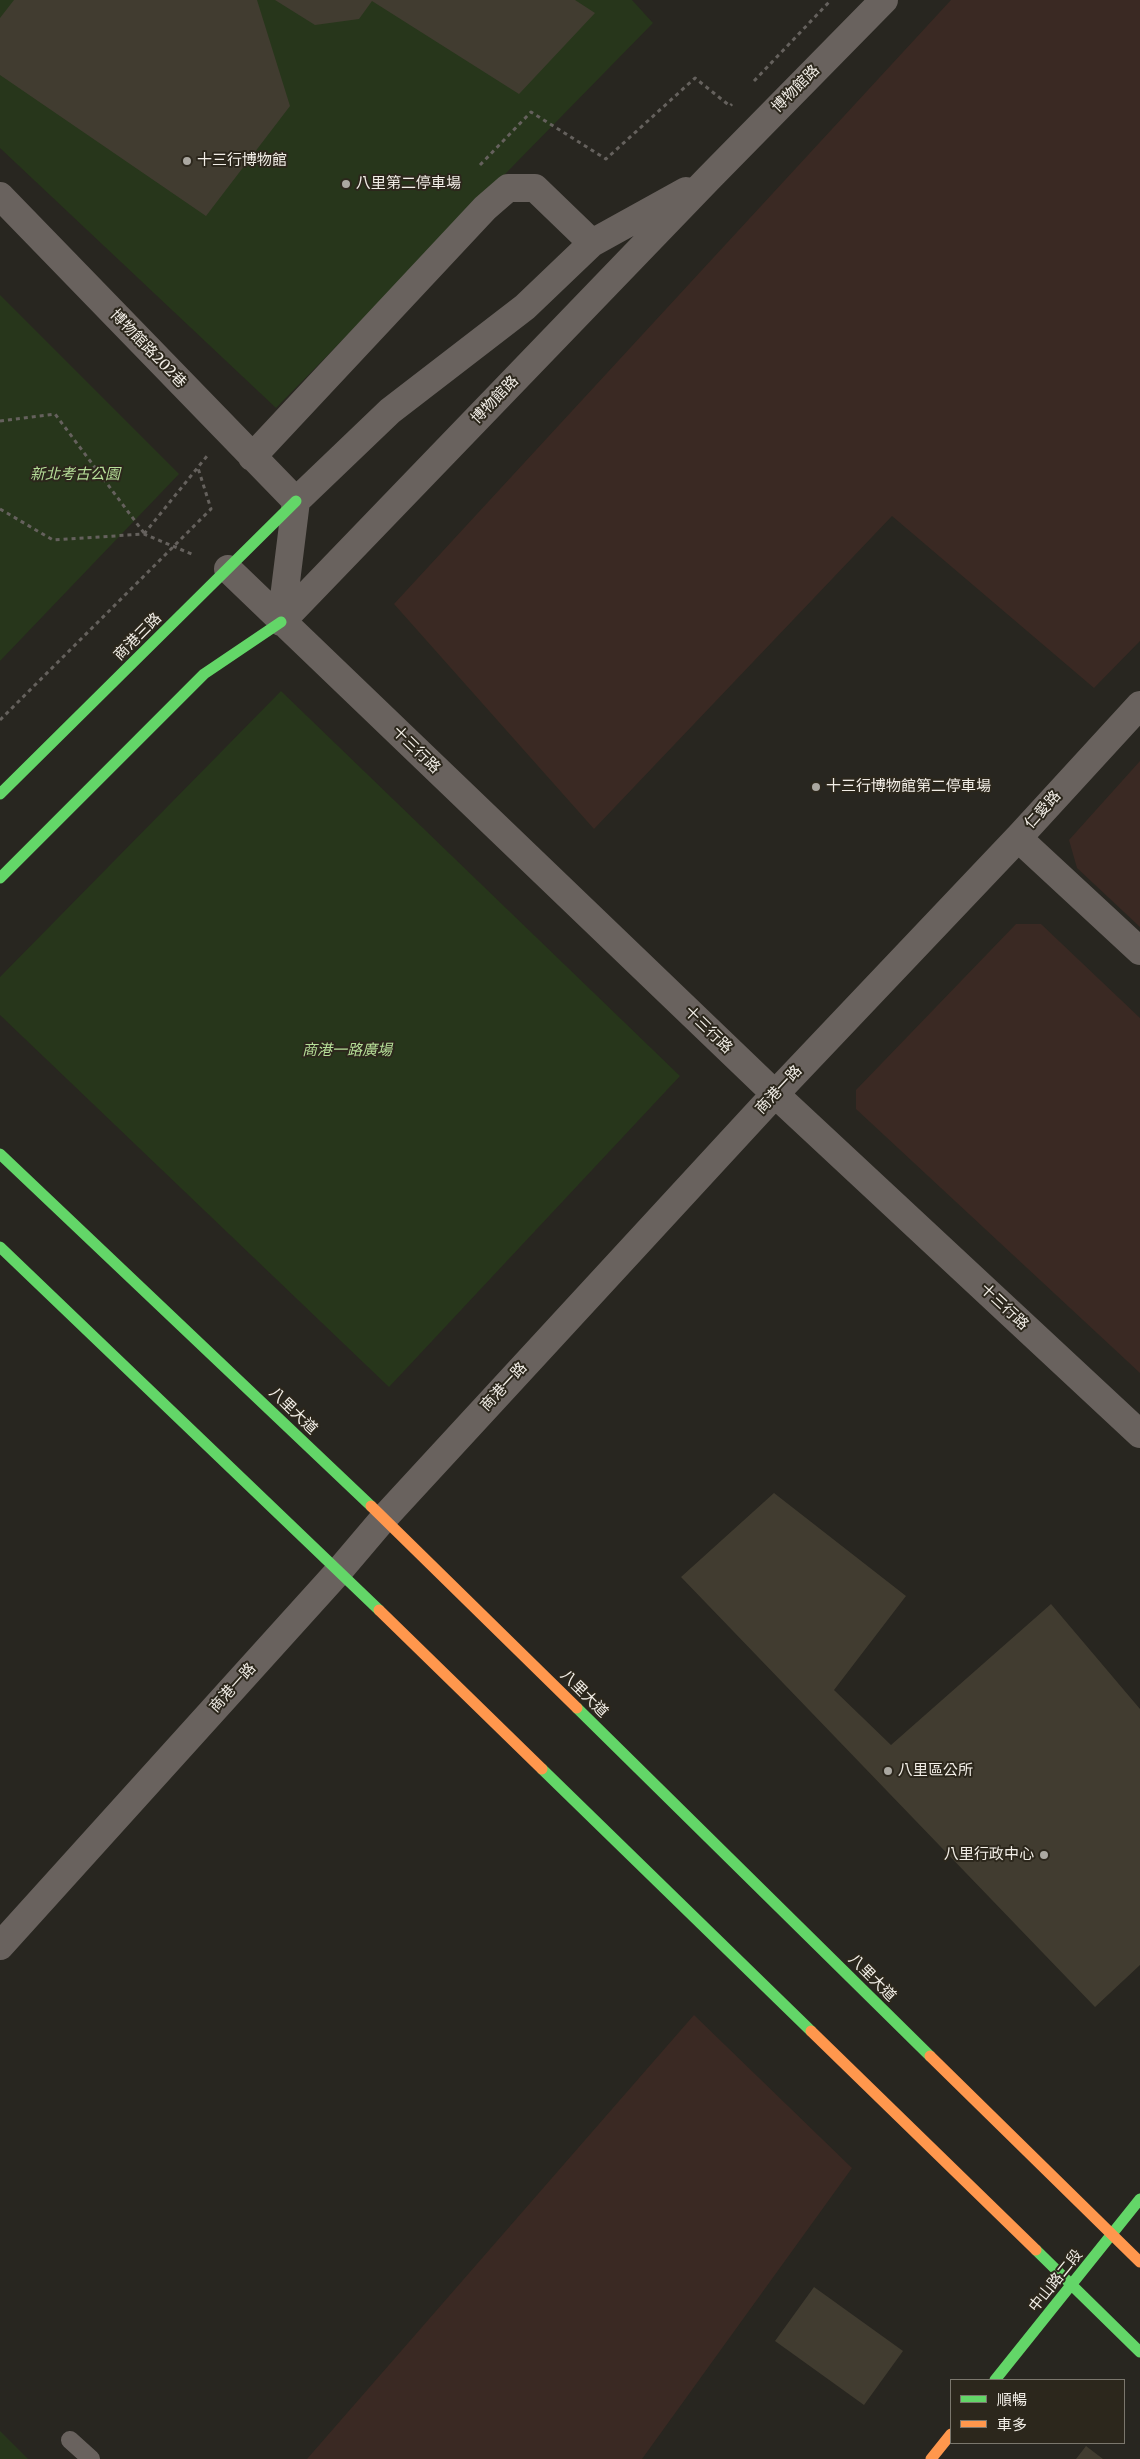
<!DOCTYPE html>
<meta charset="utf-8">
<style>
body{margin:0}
#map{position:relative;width:1140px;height:2459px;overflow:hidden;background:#282620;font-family:Merriweather,"Noto Sans TC",serif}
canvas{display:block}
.legend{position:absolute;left:950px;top:2379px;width:175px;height:65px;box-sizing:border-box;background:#2c271c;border:1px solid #7b776d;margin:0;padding:6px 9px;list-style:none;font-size:15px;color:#f2eee7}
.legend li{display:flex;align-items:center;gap:10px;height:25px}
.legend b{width:25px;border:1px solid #7b776d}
</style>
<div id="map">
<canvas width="1140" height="2459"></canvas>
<ul class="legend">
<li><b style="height:6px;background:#63d668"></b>順暢</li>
<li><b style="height:6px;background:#ff974d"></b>車多</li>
</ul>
</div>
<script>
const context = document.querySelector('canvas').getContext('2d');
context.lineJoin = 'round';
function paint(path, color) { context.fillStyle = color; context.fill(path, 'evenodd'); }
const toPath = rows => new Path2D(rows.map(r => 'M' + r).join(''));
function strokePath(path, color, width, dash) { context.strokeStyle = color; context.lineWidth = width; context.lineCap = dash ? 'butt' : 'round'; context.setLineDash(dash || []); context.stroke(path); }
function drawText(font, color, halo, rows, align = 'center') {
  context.font = font + ' Merriweather,"Noto Sans TC",serif'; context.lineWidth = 4; context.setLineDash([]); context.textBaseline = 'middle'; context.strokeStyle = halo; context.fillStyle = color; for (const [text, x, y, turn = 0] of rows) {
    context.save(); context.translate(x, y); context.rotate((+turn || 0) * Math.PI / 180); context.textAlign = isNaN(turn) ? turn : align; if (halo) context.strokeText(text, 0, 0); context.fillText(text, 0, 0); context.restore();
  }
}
paint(toPath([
 [951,0,1140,0,1140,641,1094,688,892,516,594,829,394,604],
 [1140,761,1140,927,1077,868,1069,840],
 [1016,924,1041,924,1140,1018,1140,1373,856,1109,856,1090],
 [694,2015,852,2168,642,2459,307,2459]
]), '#3a2923');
paint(toPath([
 [0,0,632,0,653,23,276,408,0,148],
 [0,295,179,474,0,661],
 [281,691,680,1076,389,1387,0,1015,0,977],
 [0,2431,28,2459,0,2459]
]), '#27361b');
paint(toPath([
 [14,0,257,0,290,106,206,216,0,75,0,18],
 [275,0,575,0,595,13,519,94,372,1,359,19,315,25],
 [774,1493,906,1596,834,1690,891,1745,1051,1604,1140,1709,1140,1965,1095,2007,681,1577],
 [814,2287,903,2351,864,2405,775,2341],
 [1086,2446,1103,2459,1076,2459]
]), '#413c30');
strokePath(toPath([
 [754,81,831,0],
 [480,165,531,112,606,159,695,78,730,106,732,104],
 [0,421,55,414,144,533],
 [0,509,53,540,144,534,194,555],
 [144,534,207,456],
 [0,720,211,509,198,468]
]), '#65615d', 3, [4, 4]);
strokePath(toPath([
 [70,2440,91,2459]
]), '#69625e', 18);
strokePath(toPath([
 [0,196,296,501],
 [252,457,485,208,508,188,535,188,592,243],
 [296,501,390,411,525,307,592,243,686,191],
 [228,569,775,1094,1140,1434],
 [281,622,709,178,884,0],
 [281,622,296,501],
 [1140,705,1018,838,1140,951],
 [0,1946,339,1571,384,1518,775,1094,1018,838]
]), '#69625e', 28);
strokePath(toPath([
 [0,794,296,501],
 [0,878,204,674,281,622],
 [0,1154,371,1506],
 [0,1247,379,1610],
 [577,1708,930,2056],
 [542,1769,811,2031],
 [1036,2250,1140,2352],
 [995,2380,1140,2199]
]), '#63d668', 11);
strokePath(toPath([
 [371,1506,577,1708],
 [379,1610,542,1769],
 [811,2031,1036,2250],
 [930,2056,1140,2262],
 [931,2459,951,2434]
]), '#ff974d', 11);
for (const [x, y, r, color] of [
 [187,161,5,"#aba8a1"],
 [346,184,5,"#aba8a1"],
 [816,787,5,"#aba8a1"],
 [888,1771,5,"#aba8a1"],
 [1044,1855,5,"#aba8a1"]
]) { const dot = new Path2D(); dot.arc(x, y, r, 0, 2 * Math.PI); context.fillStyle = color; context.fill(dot); strokePath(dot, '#2c271c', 2); }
drawText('15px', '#f2eee7', '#2c271c', [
 ["博物館路",796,89,-45],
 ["博物館路202巷",148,349,46],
 ["博物館路",495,400,-46],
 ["商港三路",138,637,-45],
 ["十三行路",416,750,44],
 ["仁愛路",1043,810,-48],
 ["十三行路",708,1030,44],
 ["商港一路",779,1090,-47],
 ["十三行路",1004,1307,43],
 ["商港一路",504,1387,-47],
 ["八里大道",293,1411,44],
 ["商港一路",233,1688,-48],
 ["八里大道",584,1694,45],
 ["八里大道",872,1978,45],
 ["中山路二段",1056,2281,-51]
]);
drawText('15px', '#f2eee7', '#2c271c', [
 ["十三行博物館",197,161],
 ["八里第二停車場",356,184],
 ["十三行博物館第二停車場",826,787],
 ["八里區公所",898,1771],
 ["八里行政中心",1034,1855,"right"]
], 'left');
drawText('italic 15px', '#b6de98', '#2c271c', [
 ["新北考古公園",75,475],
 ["商港一路廣場",347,1051]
]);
</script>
